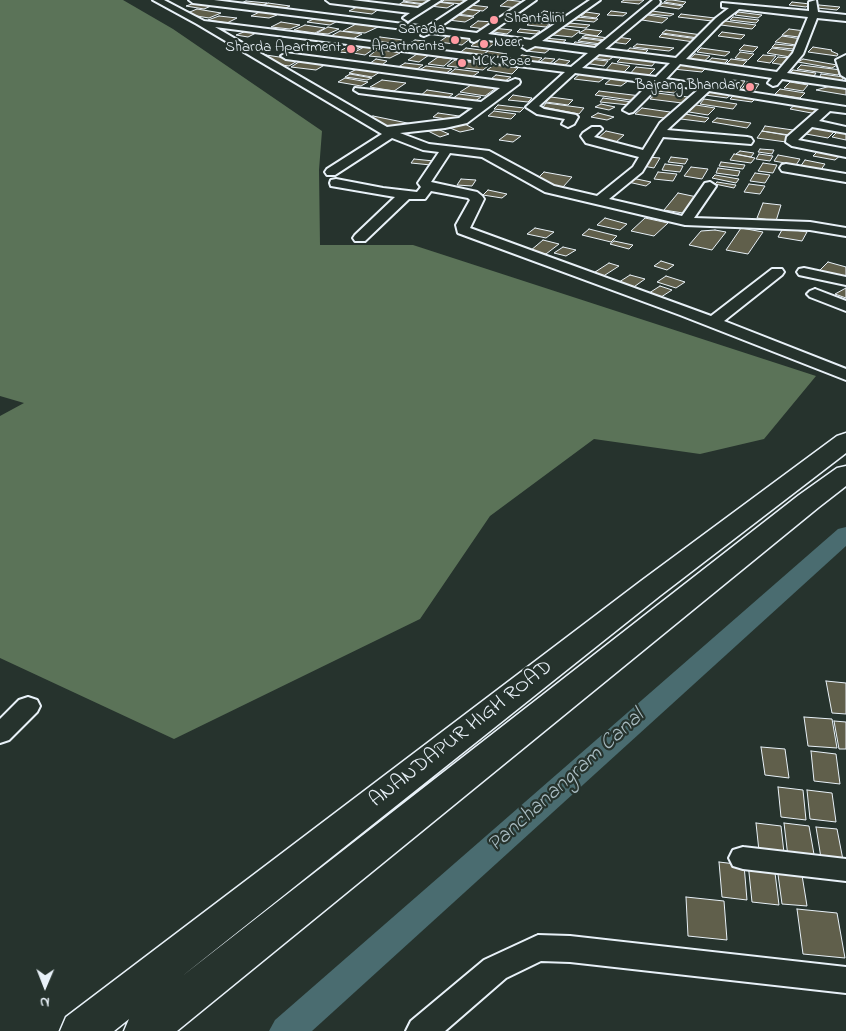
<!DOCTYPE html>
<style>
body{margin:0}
#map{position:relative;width:846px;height:1031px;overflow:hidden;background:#26332d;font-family:"Indie Flower",sans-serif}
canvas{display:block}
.north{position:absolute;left:20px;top:961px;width:50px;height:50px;-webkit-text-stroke:4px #26332d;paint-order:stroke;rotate:181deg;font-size:14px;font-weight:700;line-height:20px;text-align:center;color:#e8f1f8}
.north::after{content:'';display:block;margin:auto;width:18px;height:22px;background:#e8f1f8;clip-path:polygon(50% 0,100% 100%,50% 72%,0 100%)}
</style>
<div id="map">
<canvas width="846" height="1031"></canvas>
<div class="north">N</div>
</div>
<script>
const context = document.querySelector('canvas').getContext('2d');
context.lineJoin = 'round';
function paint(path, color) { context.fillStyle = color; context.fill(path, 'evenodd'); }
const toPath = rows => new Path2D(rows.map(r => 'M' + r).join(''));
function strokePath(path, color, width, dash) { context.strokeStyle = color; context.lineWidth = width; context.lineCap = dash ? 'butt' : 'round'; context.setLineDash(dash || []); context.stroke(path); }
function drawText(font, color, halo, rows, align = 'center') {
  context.font = font + ' "Indie Flower",sans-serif'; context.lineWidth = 4.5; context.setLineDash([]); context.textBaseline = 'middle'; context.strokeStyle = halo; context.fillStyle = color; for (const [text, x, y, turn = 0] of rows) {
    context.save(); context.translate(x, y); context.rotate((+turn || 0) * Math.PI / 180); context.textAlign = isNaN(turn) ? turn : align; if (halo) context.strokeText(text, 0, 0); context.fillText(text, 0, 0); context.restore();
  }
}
paint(toPath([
 [0,0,123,0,173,29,322,131,319,170,320,245,413,245,816,376,764,439,700,454,594,439,490,516,420,619,174,739,0,658,0,416,24,403,0,396]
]), '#5b7358');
paint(toPath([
 [846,527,846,546,312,1031,269,1031,275,1020,838,529,846,527]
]), '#4a6c70');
const building = toPath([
 [405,0,430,0,424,4,403,1,405,0],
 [444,0,461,0,467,1,462,4,442,2,444,0],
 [508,0,526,2,518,8,500,6,508,0],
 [624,0,644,0,639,4,621,2,624,0],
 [667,0,672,0,686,2,683,5,664,2,667,0],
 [246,1,267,3,258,8,236,5,246,1],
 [198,2,216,4,204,9,186,6,198,2],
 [403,2,426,5,416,10,395,7,403,2],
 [437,2,454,4,447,8,430,6,437,2],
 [792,2,810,4,806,7,789,5,792,2],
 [268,3,290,6,281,10,259,8,268,3],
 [663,3,683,6,679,9,659,6,663,3],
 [471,5,488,7,483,11,466,9,471,5],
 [819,5,840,7,837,10,817,8,819,5],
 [357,7,379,9,372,14,349,11,357,7],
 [197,9,221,13,209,18,185,14,197,9],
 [465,9,480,11,473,16,457,14,465,9],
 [262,11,276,13,277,15,269,18,251,16,262,11],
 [544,11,565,14,560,17,540,14,544,11],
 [611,11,627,13,623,16,607,15,611,11],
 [652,11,674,14,670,16,649,14,652,11],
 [586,12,600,14,596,18,581,16,586,12],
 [738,12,762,15,758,18,735,15,738,12],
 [681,14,715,18,712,21,678,17,681,14],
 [457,15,474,17,465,22,448,20,457,15],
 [539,15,559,17,551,23,529,21,539,15],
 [648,15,668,18,662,23,642,20,648,15],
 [219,16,237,18,227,23,208,20,219,16],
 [318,17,340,20,330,25,307,22,318,17],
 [577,17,598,19,594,22,574,20,577,17],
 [733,17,759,20,756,23,730,20,733,17],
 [478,21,494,22,485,29,470,27,478,21],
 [725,21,756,25,752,29,721,25,725,21],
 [281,22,300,25,290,29,271,27,281,22],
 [531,22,550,24,546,27,527,25,531,22],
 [569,23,590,25,586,28,565,26,569,23],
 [356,24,378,27,365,33,343,31,356,24],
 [305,25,325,28,315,33,294,30,305,25],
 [328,27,339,29,328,34,317,33,328,27],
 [492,28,512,30,507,34,487,31,492,28],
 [561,28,580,31,572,37,553,35,561,28],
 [520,29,540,31,536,34,517,32,520,29],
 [586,29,602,31,597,36,579,33,586,29],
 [789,29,805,31,799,37,782,35,789,29],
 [249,30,260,31,248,37,236,35,249,30],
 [666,30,702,35,698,38,662,33,666,30],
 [340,31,362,34,351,40,329,37,340,31],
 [722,32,745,35,741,39,718,36,722,32],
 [662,34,698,39,694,42,659,37,662,34],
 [449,35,471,38,462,45,439,42,449,35],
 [586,35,609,38,606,40,582,37,586,35],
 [782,36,802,39,796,45,775,42,782,36],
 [380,37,403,40,395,44,371,41,380,37],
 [617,37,631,39,626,44,611,42,617,37],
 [545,38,566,40,561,44,540,43,545,38],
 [582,38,604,41,601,44,578,41,582,38],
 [479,39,496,42,488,48,471,46,479,39],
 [415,40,425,41,414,48,404,47,415,40],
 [575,42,599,45,594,49,571,46,575,42],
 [637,44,674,48,669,51,633,47,637,44],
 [775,44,796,46,793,49,772,47,775,44],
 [351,45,362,46,351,53,338,52,351,45],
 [744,45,758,47,753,52,739,50,744,45],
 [532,46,550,49,545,53,526,51,532,46],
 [364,47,375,48,365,55,353,53,364,47],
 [813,47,832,50,831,51,838,54,837,56,808,52,813,47],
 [466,48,488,51,479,57,458,54,466,48],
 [630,48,648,50,642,56,623,54,630,48],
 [701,48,730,52,725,56,697,52,701,48],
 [772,48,795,51,790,57,767,53,772,48],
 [378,49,400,53,390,58,369,56,378,49],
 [488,51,507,54,501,59,481,57,488,51],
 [740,52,754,54,748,60,735,58,740,52],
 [417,54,429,55,419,62,408,60,417,54],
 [596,54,613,57,609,60,592,58,596,54],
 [695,54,710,56,702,63,687,61,695,54],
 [266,55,299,60,289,66,275,64,262,57,266,55],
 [522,55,542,58,535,64,514,61,522,55],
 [763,55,776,56,770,63,757,61,763,55],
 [438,57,452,59,444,66,428,64,438,57],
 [622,57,656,61,652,66,617,62,622,57],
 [778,57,791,58,785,65,772,63,778,57],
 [545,58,555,59,547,66,536,65,545,58],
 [712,58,728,60,723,65,707,62,712,58],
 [376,59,387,61,378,68,366,66,376,59],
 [559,59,570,61,562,68,550,66,559,59],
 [589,59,608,61,604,66,584,63,589,59],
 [731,59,747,61,742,66,726,64,731,59],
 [803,59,837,65,832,68,798,62,803,59],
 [302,60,328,63,316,70,291,67,302,60],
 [455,60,489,65,483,70,447,66,455,60],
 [405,63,423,65,413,72,395,69,405,63],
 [612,63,630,66,621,75,603,73,612,63],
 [677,64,706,68,702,72,673,69,677,64],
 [494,65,518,68,512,74,487,70,494,65],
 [801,65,841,70,838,75,797,69,801,65],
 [426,66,452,69,442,76,416,72,426,66],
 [361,67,383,70,372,77,349,73,361,67],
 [636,67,655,69,646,78,628,76,636,67],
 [455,69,479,72,469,79,446,76,455,69],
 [793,70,816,73,814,76,790,73,793,70],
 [581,73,606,77,599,82,574,79,581,73],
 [350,74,372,78,367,80,345,77,350,74],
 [821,74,844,77,841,81,819,78,821,74],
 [496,75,511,77,502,83,487,82,496,75],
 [345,78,368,82,361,86,338,82,345,78],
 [612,78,628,81,621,86,605,84,612,78],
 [382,80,406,83,394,91,370,87,382,80],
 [731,80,745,81,738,91,725,89,731,80],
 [747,82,759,84,753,93,740,91,747,82],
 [790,82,808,85,803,91,784,88,790,82],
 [838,84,846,86,846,95,816,90,838,84],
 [471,85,496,88,485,96,460,92,471,85],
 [663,85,680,87,674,93,657,91,663,85],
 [780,89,805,93,800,98,775,94,780,89],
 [427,90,453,94,445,100,419,97,427,90],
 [711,90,733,93,727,98,705,95,711,90],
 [599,91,641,96,637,101,595,95,599,91],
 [657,93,688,97,682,103,650,99,657,93],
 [459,94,481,97,471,104,449,101,459,94],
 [735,94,757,97,752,102,730,99,735,94],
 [513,95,532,98,528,102,508,100,513,95],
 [551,97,573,100,568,105,546,102,551,97],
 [603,98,632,102,629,105,600,102,603,98],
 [704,99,737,104,733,109,700,104,704,99],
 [546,103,584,108,579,114,543,107,546,103],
 [601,104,615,107,609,110,595,107,601,104],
 [796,104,823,109,817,114,790,109,796,104],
 [498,105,524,108,520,112,494,109,498,105],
 [696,105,715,108,708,115,689,112,696,105],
 [642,108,670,112,664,118,635,114,642,108],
 [494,111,516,114,511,119,488,116,494,111],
 [438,113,459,116,454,120,433,117,438,113],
 [598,113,614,117,607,120,591,117,598,113],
 [685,114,709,118,705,122,681,119,685,114],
 [373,116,417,125,393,129,369,117,373,116],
 [717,118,751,123,747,128,712,122,717,118],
 [465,124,474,129,460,132,450,128,465,124],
 [765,126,793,130,789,135,762,131,765,126],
 [814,126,836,130,828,138,806,134,814,126],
 [435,128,449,134,440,137,426,130,435,128],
 [606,131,624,135,615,143,598,138,606,131],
 [762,131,791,136,786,142,757,138,762,131],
 [838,131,846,132,846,140,832,137,838,131],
 [507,134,521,136,513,142,499,140,507,134],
 [760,149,774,150,772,154,758,152,760,149],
 [820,149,842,154,835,160,813,156,820,149],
 [740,151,754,153,751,157,736,154,740,151],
 [734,154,755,158,751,163,730,160,734,154],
 [759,154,773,156,770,161,756,159,759,154],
 [778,155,800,159,796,165,774,161,778,155],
 [648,157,660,158,654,168,643,166,648,157],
 [671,157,688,159,685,164,668,162,671,157],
 [414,159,434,161,431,165,411,163,414,159],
 [805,160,825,164,820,171,800,167,805,160],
 [721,162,745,165,743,169,719,166,721,162],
 [763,163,777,165,773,173,758,171,763,163],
 [665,164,683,166,680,172,662,170,665,164],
 [691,167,708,169,702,179,684,176,691,167],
 [718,168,740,171,738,176,716,173,718,168],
 [544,172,572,177,563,187,550,185,537,179,544,172],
 [658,172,677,174,673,181,654,179,658,172],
 [755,173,770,175,765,183,750,181,755,173],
 [715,175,739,179,736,183,712,178,715,175],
 [632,178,651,182,646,186,628,182,632,178],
 [461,179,476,180,472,186,457,185,461,179],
 [717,182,736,185,734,188,715,184,717,182],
 [749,184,765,186,760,194,744,192,749,184],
 [488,190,507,194,502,198,483,195,488,190],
 [678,193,697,197,683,213,664,210,678,193],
 [763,203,781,205,776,221,757,218,763,203],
 [605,218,627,224,620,230,597,225,605,218],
 [645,218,668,223,654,236,631,231,645,218],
 [535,228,554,232,546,238,527,234,535,228],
 [741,228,763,232,748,254,726,250,741,228],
 [783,228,807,232,802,241,778,237,783,228],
 [589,229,617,236,611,242,582,235,589,229],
 [715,230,726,232,712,250,689,245,701,231,715,230],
 [543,240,559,244,546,254,530,251,543,240],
 [614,241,633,245,629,249,610,244,614,241],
 [563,247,576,250,566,256,554,253,563,247],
 [661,261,674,265,667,270,654,266,661,261],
 [828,262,846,267,846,277,819,271,828,262],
 [609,263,619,266,602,277,592,274,609,263],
 [630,275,645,279,631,289,616,284,630,275],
 [666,276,685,282,676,288,657,282,666,276],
 [660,286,672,290,658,299,646,295,660,286],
 [846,288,846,298,835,294,846,288],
 [826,681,846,683,846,714,832,713,826,681],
 [804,717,832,719,837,748,808,746,804,717],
 [834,721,846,722,846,749,839,749,834,721],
 [761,747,785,749,789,778,765,775,761,747],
 [811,751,836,754,840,784,814,781,811,751],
 [778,787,803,790,806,820,781,817,778,787],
 [807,790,832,793,836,822,810,819,807,790],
 [756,823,781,826,784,853,759,851,756,823],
 [784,823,809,826,815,860,788,857,784,823],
 [816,827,837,829,843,860,821,858,816,827],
 [719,862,744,865,747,900,722,897,719,862],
 [748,863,774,865,779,905,752,902,748,863],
 [777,867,801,869,807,906,782,904,777,867],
 [686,897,724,901,727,940,688,936,686,897],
 [797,909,837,913,845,958,803,954,797,909]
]);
paint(building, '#605f4b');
strokePath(building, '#e8f1f8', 1);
const minor = toPath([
 [153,0,164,0,204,21,571,67,588,53,535,46,527,50,522,47,524,45,480,39,474,42,471,41,470,38,431,33,424,36,421,35,420,31,193,3,189,0,214,0,427,27,468,0,478,0,438,28,477,33,526,0,536,0,488,34,531,40,590,0,600,0,542,41,595,48,653,0,659,0,660,2,659,4,605,49,676,58,716,18,729,8,722,7,722,3,809,11,809,2,816,0,818,12,846,15,846,21,817,18,803,54,787,73,846,82,846,88,782,79,777,85,773,86,768,83,772,78,680,64,666,79,846,107,846,113,830,111,819,121,846,127,846,133,812,127,798,140,846,149,846,157,792,146,786,142,787,137,819,109,709,91,667,130,747,137,751,138,753,141,751,144,663,137,642,172,609,199,682,216,705,183,710,182,716,186,694,218,810,222,846,228,846,236,810,230,685,225,545,192,482,157,450,153,431,182,477,192,482,196,484,199,470,228,711,316,772,269,782,269,784,272,782,275,724,321,846,369,846,380,680,315,458,233,456,225,470,200,468,198,431,191,425,199,409,199,365,241,355,241,353,238,355,235,395,197,331,186,330,183,331,180,336,179,383,188,417,192,421,187,418,183,439,152,423,150,392,138,335,175,327,175,325,172,327,169,382,134,197,24,153,0],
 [739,9,808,17,793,53,777,72,686,59,722,22,739,9],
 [215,27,565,72,526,107,537,114,565,119,562,124,568,127,574,124,578,117,576,115,544,109,539,106,575,73,650,83,623,110,629,113,633,112,661,84,699,89,660,123,643,150,594,137,602,129,600,127,592,127,583,133,581,136,586,143,639,157,633,167,597,196,554,186,489,151,429,144,400,133,445,128,467,123,519,84,520,82,519,80,515,79,508,82,286,53,281,56,286,59,500,88,481,102,355,88,354,90,359,93,473,108,459,118,387,127,215,27],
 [599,54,670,63,656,77,582,68,599,54],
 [326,0,352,0,418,8,431,0,441,0,408,21,403,18,410,13,330,3,326,0],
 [846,55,846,78,841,75,836,60,846,55],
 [786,164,846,174,846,182,782,171,780,168,782,165,786,164],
 [804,268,846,277,846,285,799,275,797,272,799,269,804,268],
 [815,289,846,301,846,311,810,297,807,294,810,291,815,289],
 [28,697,37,700,40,706,37,712,9,740,0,743,0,719,19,700,28,697],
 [743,847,846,859,846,881,743,869,733,866,729,858,733,850,743,847],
 [538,935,570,936,846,967,846,993,570,962,541,961,506,978,445,1031,406,1031,411,1021,484,960,538,935]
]);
const secondary = toPath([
 [846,433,846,453,661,595,181,977,799,495,837,468,846,466,846,486,819,507,177,1031,124,1031,129,1019,114,1031,60,1031,66,1017,641,581,837,436,846,433]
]);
strokePath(minor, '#e8f1f8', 4);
strokePath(secondary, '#e8f1f8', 3);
paint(minor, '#26332d');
paint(secondary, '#26332d');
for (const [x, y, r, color] of [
 [494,20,5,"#ff9aa2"],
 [455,40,5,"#ff9aa2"],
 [484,44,5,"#ff9aa2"],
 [351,49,5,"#ff9aa2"],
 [462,63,5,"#ff9aa2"],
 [750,87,5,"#ff9aa2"]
]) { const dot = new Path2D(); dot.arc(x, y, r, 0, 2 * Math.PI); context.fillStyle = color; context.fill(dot); strokePath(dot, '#26332d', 2); }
drawText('15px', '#e8f1f8', '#26332d', [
 ["Shantalini",504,20],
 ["Sarada",445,31,"right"],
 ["Apartments",445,48,"right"],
 ["Neer",494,44],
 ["Sharda Apartment",341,49,"right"],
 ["MCK Rose",472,63],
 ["Bajrang Bhandar",740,87,"right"]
], 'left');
drawText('21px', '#e8f1f8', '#26332d', [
 ["ANANDAPUR HIGH ROAD",462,735,-38]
]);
drawText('italic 22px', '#a9bcc2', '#26332d', [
 ["Panchanangram Canal",567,782,-42]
]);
</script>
